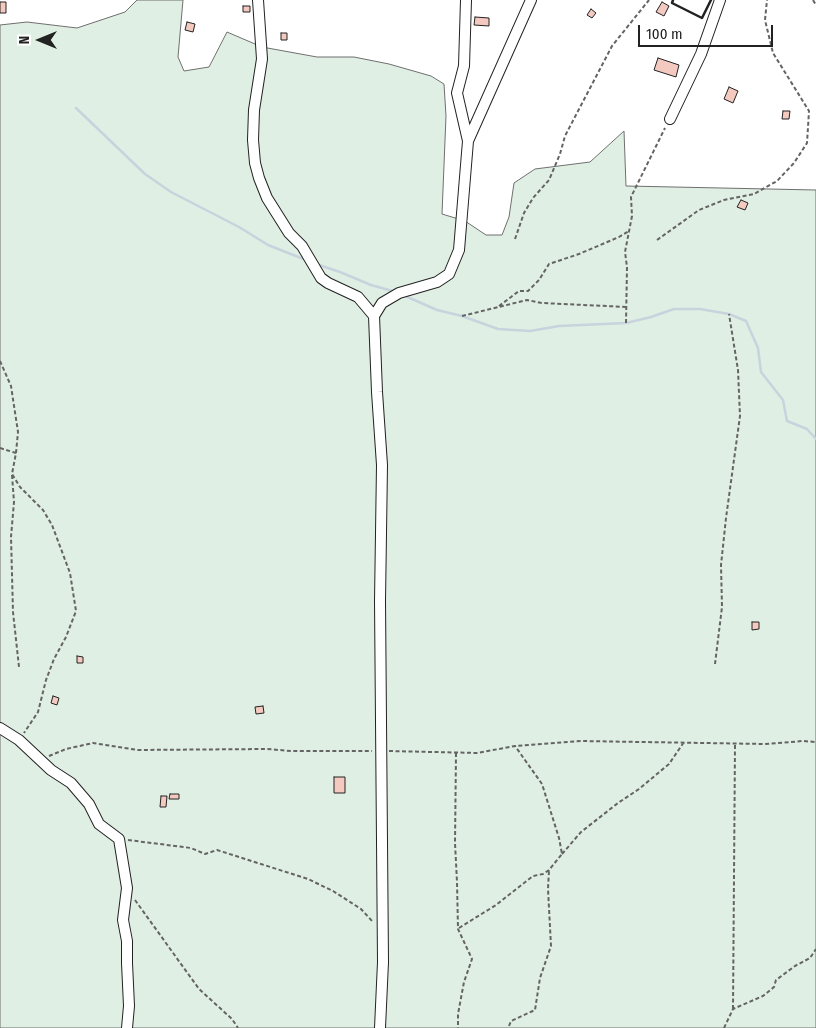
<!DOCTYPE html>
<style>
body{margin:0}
#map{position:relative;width:816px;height:1028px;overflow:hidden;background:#fff;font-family:"Fira Sans Condensed",sans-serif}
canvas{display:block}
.north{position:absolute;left:15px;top:15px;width:50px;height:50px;-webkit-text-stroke:4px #fff;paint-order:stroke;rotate:270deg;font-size:14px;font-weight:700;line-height:20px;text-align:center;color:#222}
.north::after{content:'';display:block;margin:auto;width:18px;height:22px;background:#222;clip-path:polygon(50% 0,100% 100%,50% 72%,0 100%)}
.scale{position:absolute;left:638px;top:25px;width:135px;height:22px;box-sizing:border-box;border:2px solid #222;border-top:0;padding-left:6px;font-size:15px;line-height:18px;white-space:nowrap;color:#222;-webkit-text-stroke:4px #fff;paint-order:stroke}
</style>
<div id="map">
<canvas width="816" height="1028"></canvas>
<div class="north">N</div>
<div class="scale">100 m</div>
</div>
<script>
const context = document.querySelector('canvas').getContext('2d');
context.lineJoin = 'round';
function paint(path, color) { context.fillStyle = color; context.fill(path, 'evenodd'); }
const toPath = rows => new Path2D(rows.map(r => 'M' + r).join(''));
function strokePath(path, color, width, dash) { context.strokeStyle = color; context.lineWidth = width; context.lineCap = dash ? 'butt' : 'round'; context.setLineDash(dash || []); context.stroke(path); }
const green = toPath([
 [137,0,183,0,178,57,184,71,209,67,227,32,262,47,317,57,354,57,389,64,431,76,444,84,446,116,442,214,465,221,486,235,502,235,509,217,514,183,535,169,590,162,624,131,626,186,816,190,816,1028,0,1028,0,25,27,22,77,28,125,12,137,0]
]);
paint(green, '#e0efe3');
strokePath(green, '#6f6f6f', 1);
strokePath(toPath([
 [76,108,145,174,171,192,239,227,268,245,306,260],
 [316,264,340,272,371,285,396,292],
 [403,295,437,310,462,316,498,329,530,331,559,326,626,323,651,317,674,309,700,309,729,314,746,321,758,348,761,372,783,400,787,421,807,429,816,439]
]), '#c7d3dd', 2.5);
const building = toPath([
 [0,2,6,2,6,13,0,13,0,2],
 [662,2,669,6,664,16,656,12,662,2],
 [243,6,250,6,250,12,243,12,243,6],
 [591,9,596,13,592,18,587,15,591,9],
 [475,17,489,18,489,26,474,25,475,17],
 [187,22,195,24,193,32,185,30,187,22],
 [281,33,287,33,287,40,281,40,281,33],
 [658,58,679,65,676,77,654,70,658,58],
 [729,87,738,91,733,103,724,99,729,87],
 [783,111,790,111,789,119,782,119,783,111],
 [741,200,748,203,745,210,737,207,741,200],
 [752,622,759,622,759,629,752,630,752,622],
 [77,656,83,657,83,663,77,663,77,656],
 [53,696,59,698,57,705,51,703,53,696],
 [263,706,264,713,256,714,255,707,263,706],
 [334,777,345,777,345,793,334,793,334,777],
 [170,794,179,794,179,799,169,799,170,794],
 [161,796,167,796,166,807,160,807,161,796]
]);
paint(building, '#f3c9c0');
strokePath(building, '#222', 1);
const minor = toPath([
 [258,0,262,59,254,110,253,140,255,163,259,178,267,198,289,233,302,246,321,278,328,283,358,297,374,316],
 [670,119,701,54,720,0],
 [468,141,531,0],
 [0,728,19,740,51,770,71,783,89,804,99,824,119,839,127,888,123,920,127,941,127,963,129,1006,127,1028],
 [380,1028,383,962,380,601,382,465,377,392,374,316,382,303,399,293,437,282,449,274,459,250,468,141,457,93,464,66,466,0]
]);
strokePath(minor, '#222', 12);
strokePath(toPath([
 [813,0,816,5],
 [515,239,524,213,533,198,549,180,560,154,565,136,612,46,649,0],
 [657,240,699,210,724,200,754,194,777,181,794,163,807,143,809,111,773,53,765,20,767,0],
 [499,306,519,291,528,291,539,280,549,264,579,254,619,237,629,231],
 [462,316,527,300,542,303,627,307],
 [626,323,627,267,625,252,632,216,631,197,665,128],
 [0,361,11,386,18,432,16,453,12,474,20,487,43,510,52,525,70,573,76,611,66,637,54,659,46,680,38,712,24,733],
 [0,448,16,453],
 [12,475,14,502,11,537,13,612,19,667],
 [715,664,722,607,721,565,726,518,740,416,738,370,729,314],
 [389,751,477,753,515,746,581,741,765,744,803,741,816,742],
 [456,753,455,843,457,882,458,929,472,959,464,982,458,1014,458,1028],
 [49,756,66,749,93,743,138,750,267,749,291,751,372,751],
 [128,840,191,848,205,854,217,850,308,879,333,891,361,909,373,922],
 [562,854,581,832,618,803,639,789,669,764,684,742],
 [135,900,199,989,232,1019,238,1028],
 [459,928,496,905,533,876,543,874,549,870,562,854,559,838,542,784,515,746],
 [733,1009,735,743],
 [509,1026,511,1021,535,1010,540,978,551,946,548,889,549,870],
 [724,1028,733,1009,763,996,774,987,776,980,795,966,810,958,816,949]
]), '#646464', 2, [4, 2.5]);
strokePath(minor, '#fff', 10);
strokePath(toPath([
 [673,0,672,3,702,18,711,0]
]), '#222', 2.5);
</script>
